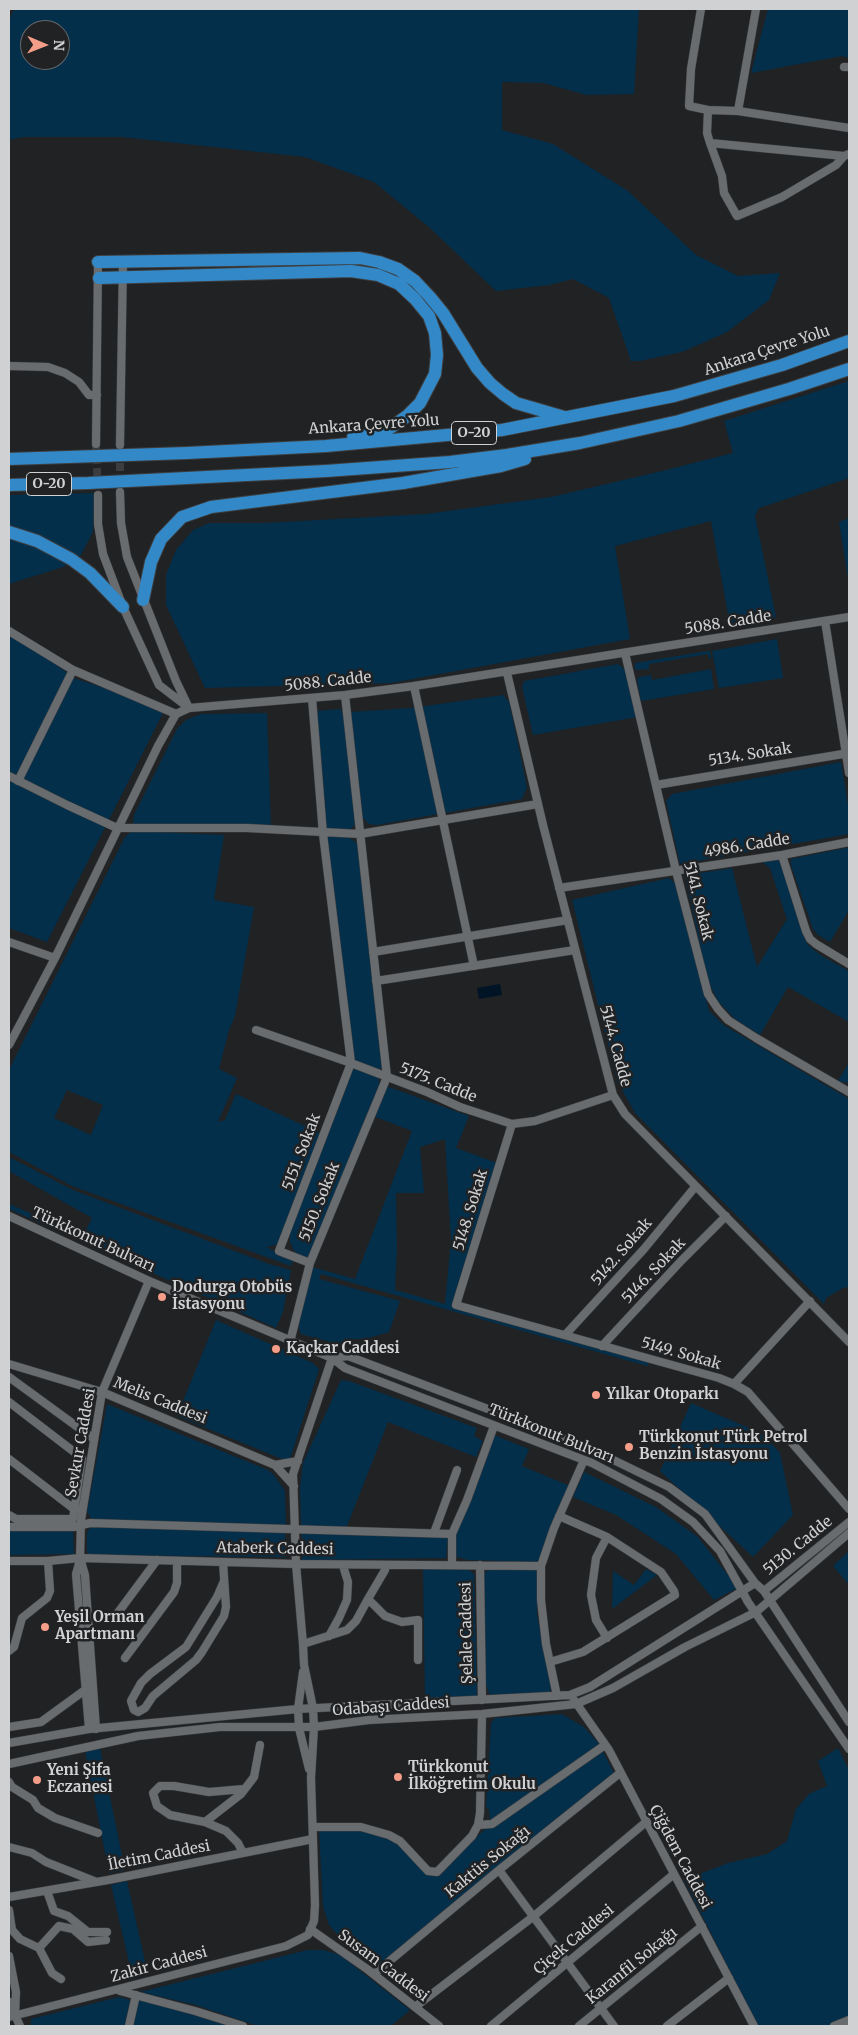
<!DOCTYPE html>
<meta charset="utf-8">
<style>
body{margin:0}
#map{position:relative;width:858px;height:2035px;overflow:hidden;background:#202224;font-family:Merriweather,serif}
canvas{display:block}
.frame{position:absolute;inset:0;border:10px solid #d0d1d3;pointer-events:none}
.north{position:absolute;left:20px;top:20px;width:50px;height:50px;box-sizing:border-box;background:#202224;border:1px solid #66686a;border-radius:50%;rotate:91deg;font-size:14px;font-weight:700;line-height:20px;text-align:center;color:#d0d1d3}
.north::after{content:'';display:block;margin:auto;width:18px;height:22px;background:#f49e89;clip-path:polygon(50% 0,100% 100%,50% 72%,0 100%)}
</style>
<div id="map">
<canvas width="858" height="2035"></canvas>
<div class="frame"></div>
<div class="north">N</div>
</div>
<script>
const context = document.querySelector('canvas').getContext('2d');
context.lineJoin = 'round';
function paint(path, color) { context.fillStyle = color; context.fill(path, 'evenodd'); }
const toPath = rows => new Path2D(rows.map(r => 'M' + r).join(''));
function strokePath(path, color, width, dash) { context.strokeStyle = color; context.lineWidth = width; context.lineCap = dash ? 'butt' : 'round'; context.setLineDash(dash || []); context.stroke(path); }
function drawText(font, color, halo, rows, align = 'center') {
  context.font = font + ' Merriweather,serif'; context.lineWidth = 5; context.setLineDash([]); context.textBaseline = 'middle'; context.strokeStyle = halo; context.fillStyle = color; for (const [text, x, y, turn = 0] of rows) {
    context.save(); context.translate(x, y); context.rotate((+turn || 0) * Math.PI / 180); context.textAlign = isNaN(turn) ? turn : align; if (halo) context.strokeText(text, 0, 0); context.fillText(text, 0, 0); context.restore();
  }
}
paint(toPath([
 [14,9,639,9,634,94,587,95,543,83,502,82,502,130,553,144,628,191,696,255,738,276,780,273,769,300,727,332,682,352,640,361,631,361,609,298,573,279,549,285,496,291,430,228,374,182,305,157,122,137,23,137,9,140,9,21],
 [30,30,60,30,60,60,30,60],
 [768,9,849,9,849,58,842,56,751,73],
 [849,381,849,478,759,508,755,516,776,617,730,625,711,521,615,546,630,639,391,683,205,688,166,605,166,575,176,550,193,530,209,523,265,523,426,514,551,497,662,471,733,453,724,421],
 [94,493,93,532,81,555,63,567,9,584,9,495],
 [849,518,849,584,839,522],
 [9,632,76,679,138,699,161,708,163,713,47,942,9,928],
 [777,639,783,678,719,688,712,651],
 [708,651,710,651,711,659,709,659,708,654,649,664,649,669,635,670,635,663],
 [618,664,627,671,638,717,533,735,522,687,524,681],
 [711,669,714,689,641,701,637,680,639,677,651,675,652,680],
 [503,695,509,702,527,787,522,799,377,825,369,824,363,818,350,712,411,708],
 [340,709,344,714,357,823,350,829,329,830,325,825,315,711],
 [267,713,271,828,133,826,134,815,177,729,186,720,201,714],
 [841,762,849,812,849,834,680,864,666,801,672,794],
 [132,831,224,835,214,900,254,907,235,1016,229,1030,219,1069,237,1078,218,1122,225,1120,236,1094,320,1133,280,1244,266,1247,293,1260,291,1266,72,1186,9,1152,9,1070,125,837],
 [67,1090,103,1105,91,1135,54,1118],
 [327,836,348,837,357,843,384,1062,381,1069,378,1070,357,1061,353,1056],
 [846,848,849,848,849,910,830,942,818,935,813,929,791,865,791,859],
 [778,859,780,861,807,944,820,955,849,971,849,1022,788,987,760,1035,735,1019,718,1001,708,981,686,881,689,875,732,868,757,967,787,919,770,868,762,862],
 [669,878,676,884,709,1011,725,1026,849,1099,849,1287,843,1288,826,1298,824,1304,635,1113,617,1081,572,900],
 [849,1062,849,1083,838,1081],
 [356,1067,378,1078,380,1085,309,1258,306,1258,294,1251,290,1241,290,1233,353,1069],
 [386,1086,469,1116,456,1148,497,1163,455,1307,640,1360,649,1363,647,1366,321,1274,319,1279,400,1301,389,1332,365,1339,349,1339,345,1346,301,1334,299,1329,299,1322,307,1281,312,1267,355,1279,412,1131,373,1116],
 [445,1139,451,1240,445,1304,395,1290,397,1249,396,1193,424,1193,420,1147],
 [9,1157,73,1190,269,1264,291,1270,283,1312,276,1328,9,1209,9,1204,83,1236,92,1218,9,1171],
 [216,1320,313,1363,319,1369,290,1459,282,1459,177,1416],
 [341,1380,349,1381,477,1428,474,1436,483,1441,476,1457,388,1422,347,1526,301,1526,300,1488,303,1463],
 [691,1403,763,1434,780,1453,793,1515,753,1557,660,1471],
 [107,1404,268,1470,274,1475,285,1491,286,1526,92,1520,87,1512],
 [494,1435,529,1449,522,1466,570,1486,540,1562,468,1560,457,1557,454,1553,456,1533],
 [584,1472,656,1507,698,1537,738,1588,714,1600,676,1554,616,1515,573,1497],
 [91,1526,285,1533,286,1557,88,1555,87,1550,87,1533],
 [9,1530,73,1531,74,1554,9,1555],
 [302,1533,448,1537,446,1558,302,1560],
 [849,1551,849,1585,833,1566],
 [423,1569,468,1569,474,1574,477,1697,425,1699],
 [490,1569,538,1570,537,1614,551,1687,550,1692,490,1695,483,1678,483,1574],
 [646,1569,657,1575,612,1609,613,1571,634,1585],
 [562,1714,584,1727,600,1745,490,1821,489,1809,486,1807,491,1723,495,1718],
 [100,1748,125,1870,109,1873,85,1751],
 [838,1748,849,1770,849,2026,758,2026,684,1880,728,1863,767,1854,787,1841,796,1809,809,1794,827,1786,818,1761],
 [603,1752,614,1773,377,1966,373,1966,343,1941,329,1925,323,1907,319,1829,362,1830,395,1840,431,1876,438,1875,484,1830,509,1816],
 [127,1881,148,1975,133,1979,111,1885],
 [307,1950,324,1950,340,1955,410,2010,391,2026,258,2026,196,2005,140,1992],
 [119,1997,130,2000,125,2026,31,2026,31,2019],
 [138,2000,185,2011,231,2026,133,2026]
]), '#042f4b');
paint(toPath([
 [500,984,502,995,479,999,477,988]
]), '#001426');
strokePath(toPath([
 [96,444,98,495],
 [120,451,120,485]
]), '#3a3c3e', 8, [8, 4]);
const minor = toPath([
 [701,9,691,69,689,106,708,110,707,133,710,143],
 [844,67,849,67],
 [708,110,738,111,849,128],
 [738,111,756,9],
 [844,156,836,165,782,197,737,216,724,193,722,176,710,143,844,156,849,154],
 [9,366,48,367,65,373,79,382,89,395,97,395],
 [96,444,98,262],
 [120,445,123,261],
 [120,492,121,523,127,557,176,681,188,706],
 [98,495,98,524,103,554,123,607,159,685,189,708],
 [825,621,849,773],
 [9,631,73,670,176,714],
 [625,653,676,871,708,994,718,1009,728,1020,756,1038,849,1092],
 [507,673,543,825,613,1095,625,1114,849,1342],
 [414,686,474,966],
 [9,776,67,805,117,828,247,828,360,834,538,804],
 [18,781,73,670],
 [656,785,849,753],
 [782,855,806,931,810,939,816,944,849,964],
 [559,888,782,855,849,842],
 [9,942,55,958],
 [373,952,568,920],
 [376,981,575,950],
 [256,1030,351,1063,427,1092,460,1107,512,1124,535,1121,613,1095],
 [9,1045,55,958,158,746,176,714,189,708,345,695,414,686,849,617],
 [512,1124,456,1305,719,1378,734,1384,748,1392,849,1509],
 [9,1216,149,1281,332,1358,345,1368,592,1463,661,1499,693,1522,720,1551,748,1602,849,1749],
 [310,1263,279,1251,351,1063,323,834,312,698],
 [566,1334,644,1249,695,1187],
 [290,1342,310,1263,387,1077,345,695],
 [602,1346,681,1261,726,1216],
 [332,1358,348,1356,509,1417,595,1451,669,1487,705,1514,755,1583,764,1591,849,1722],
 [9,1364,102,1392,275,1465,298,1461],
 [9,1377,94,1439],
 [734,1384,810,1301],
 [9,1402,82,1458,73,1519,16,1519,9,1515],
 [9,1459,74,1509,78,1509],
 [275,1465,294,1486],
 [9,1527,74,1527,90,1523,452,1534],
 [434,1533,457,1470],
 [607,1537,596,1558,591,1595,596,1620,607,1638],
 [80,1560,76,1574,89,1729],
 [9,1561,48,1561,80,1558,296,1564,541,1566],
 [223,1562,226,1607,224,1616,202,1652,196,1660,153,1696,145,1708,138,1712,134,1710,131,1701,141,1683,150,1674,186,1647,217,1597,224,1581],
 [452,1565,452,1534,467,1500,494,1426],
 [480,1565,482,1700],
 [764,1591,849,1522],
 [368,1599,385,1570],
 [117,1614,157,1560],
 [329,1636,339,1618,347,1600,348,1582,344,1569],
 [303,1644,347,1630,356,1621,368,1599,385,1616,402,1622,418,1620,418,1660],
 [9,1651,14,1647,22,1618,47,1598,50,1591,48,1561],
 [125,1658,174,1592,177,1583,177,1561],
 [550,1662,583,1652,675,1595,674,1591,661,1572,607,1537,559,1516],
 [303,1672,298,1709,299,1728,309,1769],
 [557,1696,546,1644,541,1600,541,1566,554,1528,584,1460],
 [574,1700,609,1750,754,2026],
 [9,1727,41,1722,85,1690],
 [96,1729,85,1575,80,1558,81,1520,102,1392,149,1281],
 [9,1743,89,1729,298,1709,570,1695,590,1687,755,1583],
 [9,1764,138,1736,220,1727,314,1727,369,1720,482,1714,576,1704,613,1688,685,1647,756,1612,849,1533],
 [9,1782,12,1787,33,1800,38,1808,55,1818,98,1833],
 [205,1822,241,1794,254,1777,260,1745],
 [478,1825,492,1824,605,1745],
 [313,1827,361,1827,389,1835,400,1841,428,1871,437,1872,472,1836,478,1825,480,1813,482,1714],
 [9,1847,32,1853,46,1862,94,1881],
 [243,1853,238,1843,226,1831,205,1822,170,1815,157,1806,153,1793,160,1786,174,1786,209,1792,244,1789],
 [499,1870,614,2026],
 [47,1891,54,1911,68,1916,88,1932,107,1932],
 [9,1897,108,1880,313,1839],
 [9,1910,12,1930,20,1939,39,1948],
 [310,1929,367,1969,439,2026],
 [9,1956,16,1992,15,2015],
 [374,1974,499,1870,620,1773],
 [61,1979,52,1973,39,1948,59,1926,73,1929,88,1942,106,1940],
 [120,1991,195,2011,243,2026],
 [9,2002,20,2026],
 [415,2007,534,1916,646,1822],
 [9,2017,286,1946,308,1935,314,1921,315,1905,311,1778,314,1727,313,1708,304,1665,303,1644,296,1564,293,1474,332,1358],
 [129,2026,136,1995],
 [491,2026,674,1874],
 [579,2026,702,1926],
 [667,2026,729,1978],
 [834,2026,849,2020]
]);
const highway = toPath([
 [98,262,360,258,379,262,398,269,415,281,430,297,443,313,477,368,490,383,503,394,516,403,564,417],
 [99,278,351,271,378,275,399,284,415,299,429,316,435,333,437,355,435,374,420,403,407,416,390,428,369,435,353,437],
 [9,459,187,453,326,446,502,430,674,396,782,365,849,341],
 [9,485,88,483,326,471,450,462,507,455,580,443,679,421,789,389,849,369],
 [9,532,37,541,71,559,90,573,123,607],
 [143,600,151,562,161,539,182,517,211,507,403,483,501,466,525,459]
]);
strokePath(minor, '#3d3f41', 9);
strokePath(highway, '#3d3f41', 14);
strokePath(minor, '#696c6f', 8);
strokePath(highway, '#3389c8', 12);
for (const [x, y, r, color] of [
 [162,1297,5,"#f49e89"],
 [276,1349,5,"#f49e89"],
 [596,1395,5,"#f49e89"],
 [629,1447,5,"#f49e89"],
 [45,1627,5,"#f49e89"],
 [398,1777,5,"#f49e89"],
 [37,1780,5,"#f49e89"]
]) { const dot = new Path2D(); dot.arc(x, y, r, 0, 2 * Math.PI); context.fillStyle = color; context.fill(dot); strokePath(dot, '#202224', 2); }
for (const [x, y, w] of [
 [474,433,45],
 [49,484,45]
]) { const box = new Path2D(); box.roundRect(x - w / 2, y - 11.5, w, 23, 4); context.fillStyle = '#202224'; context.fill(box); strokePath(box, '#d0d1d3', 1); }
drawText('bold 14px', '#d0d1d3', null, [
 ["O-20",474,433],
 ["O-20",49,484]
]);
drawText('15px', '#d0d1d3', '#202224', [
 ["Ankara Çevre Yolu",767,351,-18],
 ["Ankara Çevre Yolu",374,425,-4],
 ["5088. Cadde",728,623,-9],
 ["5088. Cadde",328,682,-6],
 ["5134. Sokak",750,755,-9],
 ["4986. Cadde",747,846,-9],
 ["5141. Sokak",698,901,76],
 ["5144. Cadde",615,1046,75],
 ["5175. Cadde",438,1083,22],
 ["5151. Sokak",302,1152,-69],
 ["5150. Sokak",320,1202,-68],
 ["5148. Sokak",471,1210,-73],
 ["Türkkonut Bulvarı",93,1240,25],
 ["5142. Sokak",622,1252,-49],
 ["5146. Sokak",654,1271,-46],
 ["5149. Sokak",681,1354,16],
 ["Melis Caddesi",160,1401,22],
 ["Türkkonut Bulvarı",551,1434,22],
 ["Sevkur Caddesi",81,1443,-80],
 ["5130. Cadde",798,1546,-39],
 ["Ataberk Caddesi",275,1549,1],
 ["Şelale Caddesi",467,1633,-91],
 ["Odabaşı Caddesi",391,1707,-4],
 ["İletim Caddesi",159,1856,-11],
 ["Çiğdem Caddesi",680,1857,62],
 ["Kaktüs Sokağı",488,1862,-39],
 ["Çiçek Caddesi",574,1940,-40],
 ["Zakir Caddesi",159,1965,-15],
 ["Susam Caddesi",383,1966,37],
 ["Karanfil Sokağı",632,1966,-39]
]);
drawText('bold 15px', '#d0d1d3', '#202224', [
 ["Dodurga Otobüs",172,1288],
 ["İstasyonu",172,1305],
 ["Kaçkar Caddesi",286,1349],
 ["Yılkar Otoparkı",606,1395],
 ["Türkkonut Türk Petrol",639,1438],
 ["Benzin İstasyonu",639,1455],
 ["Yeşil Orman",55,1618],
 ["Apartmanı",55,1635],
 ["Türkkonut",408,1768],
 ["İlköğretim Okulu",408,1785],
 ["Yeni Şifa",47,1771],
 ["Eczanesi",47,1788]
], 'left');
</script>
